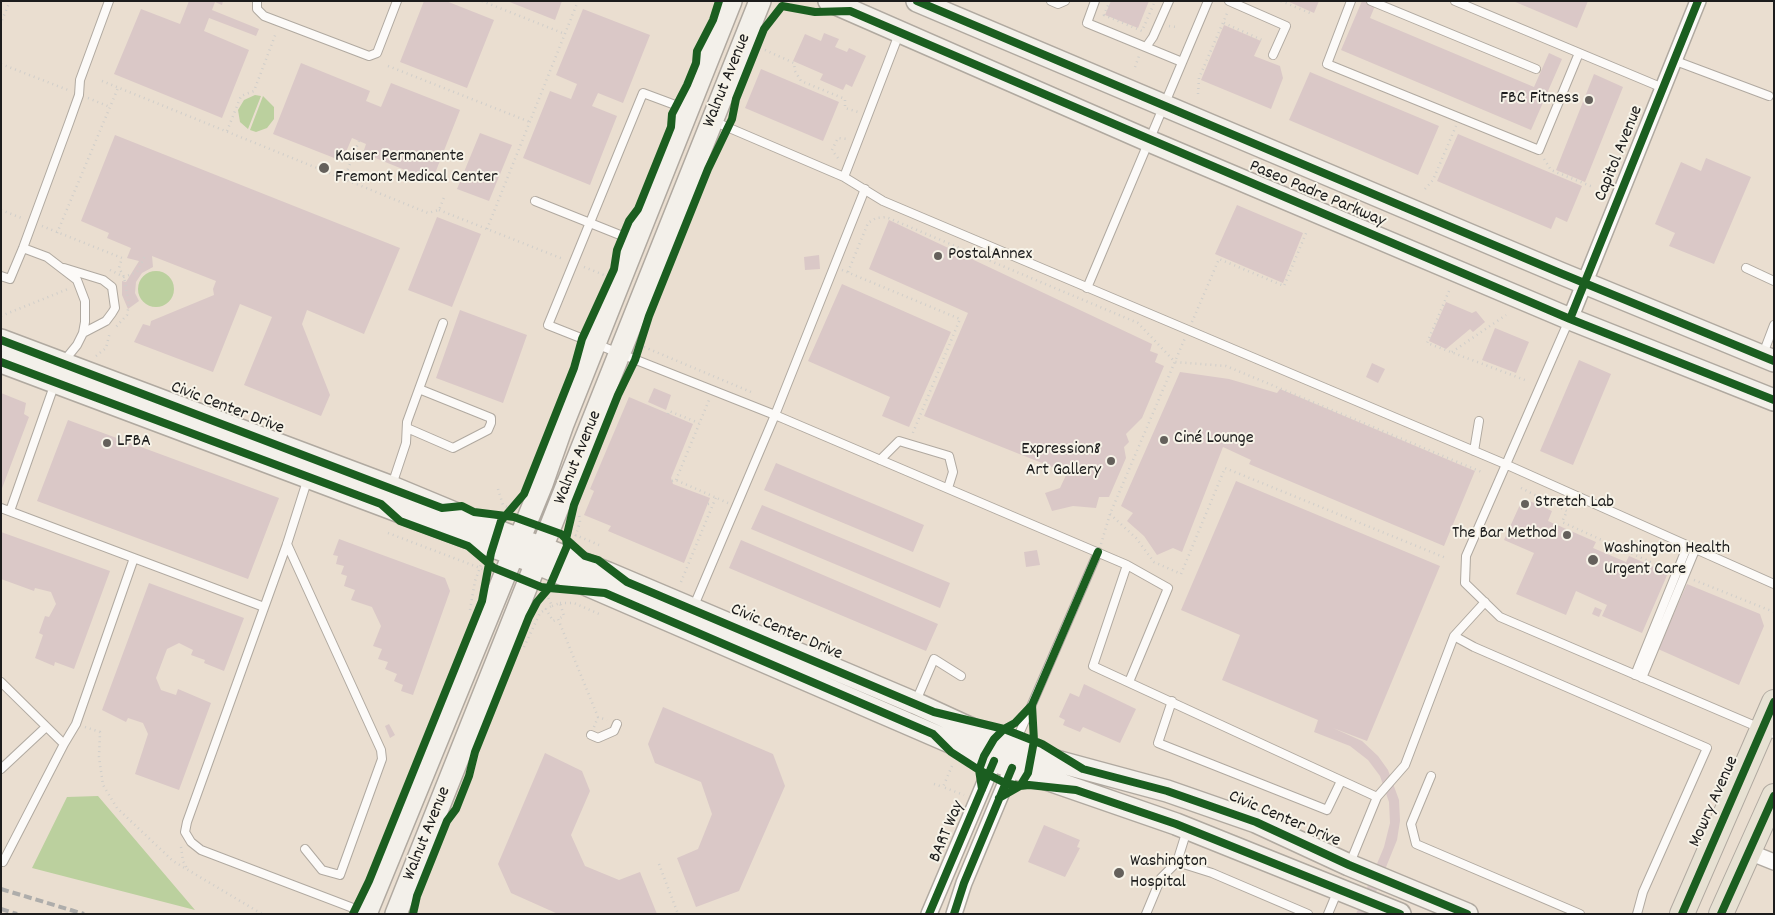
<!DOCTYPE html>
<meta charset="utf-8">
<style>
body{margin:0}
#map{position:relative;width:1775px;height:915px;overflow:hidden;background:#eaded0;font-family:Dekko,sans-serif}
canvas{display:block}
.frame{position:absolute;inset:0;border:2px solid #1c1c1c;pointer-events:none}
</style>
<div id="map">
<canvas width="1775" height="915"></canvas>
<div class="frame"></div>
</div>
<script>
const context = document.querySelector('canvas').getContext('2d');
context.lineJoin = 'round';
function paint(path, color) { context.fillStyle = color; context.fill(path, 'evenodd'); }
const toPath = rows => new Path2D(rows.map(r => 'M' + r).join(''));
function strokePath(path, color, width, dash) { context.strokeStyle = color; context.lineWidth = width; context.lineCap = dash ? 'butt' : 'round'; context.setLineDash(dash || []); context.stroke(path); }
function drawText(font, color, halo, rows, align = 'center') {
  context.font = font + ' Dekko,sans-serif'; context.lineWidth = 4; context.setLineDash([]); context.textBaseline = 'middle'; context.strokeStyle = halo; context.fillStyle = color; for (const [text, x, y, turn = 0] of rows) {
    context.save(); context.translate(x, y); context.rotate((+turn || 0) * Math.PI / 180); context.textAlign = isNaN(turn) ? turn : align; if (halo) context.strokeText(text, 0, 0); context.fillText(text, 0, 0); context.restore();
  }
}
paint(toPath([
 [255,95,261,96,248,129,240,122,238,110,244,100],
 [263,96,274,107,274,119,267,128,256,132,250,130],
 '138 289a18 18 0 1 1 36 0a18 18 0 1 1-36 0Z',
 [98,796,195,910,32,868,67,797]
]), '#bbd09e');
paint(toPath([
 [189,1,223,1,222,5,215,2,212,10,259,29,256,36,209,18,204,31,249,50,222,118,114,74,141,9,180,24],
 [424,1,446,1,494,20,467,88,400,62],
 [507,1,562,1,555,20],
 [1111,1,1149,1,1138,28,1105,15],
 [1287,1,1319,1,1314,13],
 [1362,1,1377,1,1370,18,1534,87,1549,53,1562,59,1531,130,1341,50],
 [1513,1,1588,1,1577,28],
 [583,9,650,35,623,103,598,93,592,106,617,116,590,185,523,158,550,91,571,99,577,84,556,75],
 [1224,25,1261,41,1254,56,1280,66,1283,78,1271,109,1201,80],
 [824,33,839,39,835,47,847,52,849,48,866,56,852,87,846,84,843,90,820,80,823,74,793,61,805,34,821,41],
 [301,63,370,91,366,101,381,107,391,83,460,110,432,181,363,153,366,144,352,138,342,161,273,134],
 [761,69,839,102,823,141,745,108],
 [1310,72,1439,126,1418,175,1289,120],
 [1594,74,1623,87,1585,182,1556,170],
 [480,133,512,145,489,201,457,189],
 [1458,134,1582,186,1567,222,1556,217,1551,229,1437,181],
 [115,135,400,248,364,334,307,310,302,324,330,395,321,416,244,385,272,317,240,304,213,372,134,342,143,324,150,326,151,321,214,295,213,289,216,281,152,256,153,267,142,273,136,282,135,293,139,301,128,309,122,295,122,281,126,282,139,261,127,258,131,248,107,238,109,233,81,221],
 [1706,158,1751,177,1714,264,1669,246,1675,233,1655,224,1681,162,1701,171],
 [1237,205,1303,233,1283,283,1215,254],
 [437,217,481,234,452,307,408,290],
 [889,220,1152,344,1150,351,1158,354,1155,362,1164,366,1142,418,1126,434,1129,442,1124,447,1126,458,1109,497,1099,497,1096,508,1073,506,1052,511,1045,493,1060,488,1067,473,924,416,968,313,869,269],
 [819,255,820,269,805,270,804,257],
 [842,284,951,332,909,427,882,416,890,397,808,361],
 [1446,302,1472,313,1476,311,1485,322,1473,332,1470,329,1446,349,1429,341],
 [460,310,527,335,503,403,436,378],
 [1495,328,1529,342,1516,373,1482,360],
 [1579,360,1611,374,1573,465,1540,451],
 [1372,363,1385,369,1378,383,1366,377],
 [1180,372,1229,379,1277,393,1280,389,1475,471,1444,546,1249,464,1251,460,1223,447,1182,552,1173,548,1157,555,1144,536,1127,521,1133,513,1121,506],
 [654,388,671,395,666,410,648,402],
 [1,393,26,403,24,414,29,417,1,491],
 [629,397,693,424,671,478,673,484,710,498,684,563,608,531,611,526,584,515,594,491,590,489],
 [68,420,279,498,248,579,37,501],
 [776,463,924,525,913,552,764,490],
 [1236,481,1440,566,1367,741,1333,728,1362,741,1378,756,1388,770,1399,800,1400,821,1397,840,1367,914,1356,914,1384,847,1390,823,1389,802,1380,776,1368,760,1350,746,1314,732,1318,720,1222,680,1240,635,1181,610],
 [1523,498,1552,511,1548,521,1596,542,1593,548,1626,562,1629,556,1668,573,1642,633,1602,616,1607,605,1576,591,1566,615,1516,594,1534,553,1504,540],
 [762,505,950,583,940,608,751,529],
 [1,532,110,571,74,669,55,662,54,666,35,658,43,635,39,633,45,616,49,617,56,604,51,592,35,588,34,591,1,579],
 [339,539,445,578,450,591,413,695,401,691,403,685,394,681,397,674,385,669,388,662,378,659,382,649,373,646,381,626,372,607,351,600,355,590,344,586,347,576,341,574,344,566,336,564,338,556,333,555],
 [741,540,938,624,926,651,729,568],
 [1037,550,1040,565,1026,567,1024,552],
 [149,583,244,618,224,671,204,663,205,660,191,655,193,650,179,643,167,649,156,678,161,690,176,695,178,689,211,703,179,790,135,774,148,734,143,723,128,718,126,722,102,710],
 [1687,584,1760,614,1764,626,1739,685,1658,649],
 [1595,607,1602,610,1599,617,1592,614],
 [1084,684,1136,709,1120,743,1083,727,1080,732,1063,725,1065,720,1059,717,1070,693,1079,697],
 [663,707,773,754,785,786,739,891,696,907,677,858,698,849,712,814,701,782,655,763,648,744],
 [389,724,395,735,390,738,385,726],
 [545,753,582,771,590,791,571,835,585,866,619,880,640,872,657,914,558,914,511,893,498,864],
 [1044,825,1080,840,1077,847,1080,848,1065,877,1028,862]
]), '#dac8c7');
const service = toPath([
 [257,1,257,9,264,16,369,56,377,53,397,1],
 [1051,1,1058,4,1065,1],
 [1095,1,1087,23,1182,62],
 [1229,1,1286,26,1273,55],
 [1351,1,1327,64,1539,150,1579,53],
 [1371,1,1536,69],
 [1455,1,1663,88],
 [1146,47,1153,37,1169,1],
 [1673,60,1769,96],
 [686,109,643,93,548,325,775,415,1127,565,1093,666,1377,797],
 [713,121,844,177,883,201,1505,464,1774,584],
 [844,177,899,34],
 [535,201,635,241],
 [23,248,47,257,77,280,85,301,85,322,83,333,77,345,64,361],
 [64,268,103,280,112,287,115,308,112,313,106,321,83,333],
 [1746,268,1774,281],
 [1,276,10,279,23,248,69,123,79,95,80,80,109,1],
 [1087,288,1208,1],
 [1569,320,1466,556,1465,583,1500,617,1774,734],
 [1763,354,1774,325],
 [407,428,453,448,488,430,491,423,491,418,419,389],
 [1474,451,1479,421],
 [880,460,899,441,949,456,953,472,948,488],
 [308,478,287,544,187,822,185,832,191,842,201,850,366,913],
 [392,485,406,443,407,422,443,323],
 [1,508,264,607],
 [10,511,55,383],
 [287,544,381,750,382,759,340,875,322,870,305,849],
 [1127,565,1168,588,1129,682],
 [693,608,775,415,865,189],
 [1454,636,1474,647,1707,748,1643,892,1637,914],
 [1635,675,1687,547],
 [1642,678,1695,550],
 [1,682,64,744,3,862,1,859],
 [916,701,934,659,961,676],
 [1172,701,1158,743,1327,810,1341,781],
 [591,735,598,738,614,731,617,724],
 [64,744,76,724,134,558],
 [1013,748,1098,552],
 [1,769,46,727],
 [1431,776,1411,824,1416,844,1580,914],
 [1177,862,1212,873,1308,914],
 [1350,863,1377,797,1405,765,1454,636,1485,602],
 [1146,914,1161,878,1177,862,1187,830],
 [1328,914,1338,890]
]);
const minor = toPath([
 [1570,319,1698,1],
 [1749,852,1774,862],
 [929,914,994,761,1002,756],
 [954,914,964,883,1012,768,1013,759]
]);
const secondary = toPath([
 [829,1,1149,141,1570,319,1774,400],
 [917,1,1560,273,1774,361],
 [1,340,392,487,498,531,608,573,915,703,1013,748,1045,758,1167,791,1256,822,1349,865,1467,914],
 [1,362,536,563,994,761,1176,824,1400,914],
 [366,914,542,484,563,424,731,1],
 [396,914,760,1]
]);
const primary = toPath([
 [1682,914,1774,702],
 [1721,914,1774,796]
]);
strokePath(service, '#b0a9a0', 10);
strokePath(minor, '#b0a9a0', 18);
strokePath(secondary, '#b0a9a0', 24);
strokePath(primary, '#b0a9a0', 26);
strokePath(toPath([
 [482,1,565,34],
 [1110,1,1104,15,1142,31,1155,1],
 [1281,1,1310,13],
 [2,20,10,1],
 [1224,23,1262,40],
 [1169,26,1176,27],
 [765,50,794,63,795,71,801,81,845,99,845,108,858,112],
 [1,64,68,90],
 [388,66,530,122],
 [1135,67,1139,56],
 [102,81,428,213,439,210,445,195],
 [1198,94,1199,78,1228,11],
 [88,98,110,107],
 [227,131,241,96,254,91,276,33],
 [838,158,832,150,838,138,847,139],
 [1544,159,1551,170,1593,187],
 [344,179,359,141],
 [1425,189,1433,180,1456,126],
 [1,210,24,219],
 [439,210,563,259],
 [42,226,122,258,119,268,124,277,129,304,127,315,114,329],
 [487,229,578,1],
 [57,233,118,88],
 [584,267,604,275],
 [110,270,124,277,137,272,146,254],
 [842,270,960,319,912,435],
 [848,272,868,223,876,218,886,217,1138,323,1175,362,1226,366,1484,473],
 [1449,291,1427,343,1525,380],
 [1,316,68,289],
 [1192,322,1219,259,1284,286,1307,231],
 [644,347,751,392],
 [1452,352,1506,315],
 [96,356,106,348,110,332],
 [668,414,669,411,699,423],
 [676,480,709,400],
 [672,481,676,480,728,503],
 [1521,488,1567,511,1562,522,1666,569],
 [498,489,503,505,514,510],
 [708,504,713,503],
 [1110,514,1136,538,1154,562,1181,574,1225,468,1446,558],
 [566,531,599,545],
 [388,533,488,571],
 [574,541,580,522,579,514],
 [1101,544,1110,514,1185,338],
 [1694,580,1774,612],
 [681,582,716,497],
 [541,592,547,595,552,606,546,609,553,621,558,619,598,717,607,720],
 [560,603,574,603,599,614],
 [552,606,560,603,564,616,558,619],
 [470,610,475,581,482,562],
 [524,647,540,613,546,609],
 [85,727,100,732,99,757,103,785,117,808,173,861,262,914],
 [594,727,598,717],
 [952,766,943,787,964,795],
 [934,784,943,787],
 [181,847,183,861,188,870],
 [659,864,678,914]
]), '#d0ceca', 2.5, [1, 4]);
strokePath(service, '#fcfaf8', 8);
strokePath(minor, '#fcfaf8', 15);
strokePath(secondary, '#f3f0ea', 21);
strokePath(primary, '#e7e1d3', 24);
strokePath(toPath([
 [1,889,84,914],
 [1,909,17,914]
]), '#aeadab', 4, [8, 4]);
strokePath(toPath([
 [917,1,1560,273,1774,361],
 [1570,319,1698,1],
 [1,340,442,508,462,506,474,512,514,517,561,534,566,539,567,546,549,588,541,587,494,568,468,546,400,521,381,504,1,362],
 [982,789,979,770,984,756,994,739,1004,729,1015,723,1032,705,1098,552],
 [999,798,1020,786,1029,785,1076,790,1176,824,1400,914],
 [353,914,369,881,482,601,491,553,501,521,524,494,574,368,582,339,614,269,617,250,629,221,638,209,671,127,672,114,687,85,696,63,697,51,713,20,719,1],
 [413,914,417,896,447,821,456,809,469,776,475,752,529,617,537,602,549,588,605,593,933,734,951,752,979,770,1005,783,1020,786,1028,773,1034,741,1032,705],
 [929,914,994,761],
 [954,914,964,883,1012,768],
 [1467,914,1349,865,1256,822,1167,791,1083,769,1042,744,1004,729,934,712,627,582,598,560,585,556,566,539,574,505,618,395,635,360,649,316,708,169,732,119,736,99,764,29,782,6,815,12,850,11,1570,319,1774,400],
 [1682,914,1774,702],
 [1721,914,1774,796]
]), '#1b5e20', 8);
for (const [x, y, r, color] of [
 [1589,100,5,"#64605b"],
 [324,168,6,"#64605b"],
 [938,256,5,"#64605b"],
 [1164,440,5,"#64605b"],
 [107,443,5,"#64605b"],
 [1111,461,5,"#64605b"],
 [1525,504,5,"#64605b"],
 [1567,535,5,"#64605b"],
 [1593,560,6,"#64605b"],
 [1119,873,6,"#64605b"]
]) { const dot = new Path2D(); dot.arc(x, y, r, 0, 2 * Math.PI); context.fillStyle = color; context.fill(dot); strokePath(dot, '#f7f3e8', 2); }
drawText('18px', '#1c1c1c', '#f7f3e8', [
 ["Walnut Avenue",728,81,-68],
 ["Capitol Avenue",1620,154,-68],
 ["Paseo Padre Parkway",1317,195,23],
 ["Civic Center Drive",227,409,21],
 ["Walnut Avenue",579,458,-68],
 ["Civic Center Drive",786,633,23],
 ["Mowry Avenue",1715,802,-66],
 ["Civic Center Drive",1284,820,23],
 ["BART Way",948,832,-67],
 ["Walnut Avenue",428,834,-68]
]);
drawText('18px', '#1c1c1c', '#f7f3e8', [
 ["FBC Fitness",1579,100,"right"],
 ["Kaiser Permanente",335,158],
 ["Fremont Medical Center",335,179],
 ["PostalAnnex",948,256],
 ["Ciné Lounge",1174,440],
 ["LFBA",117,443],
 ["Expression8",1101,451,"right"],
 ["Art Gallery",1101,472,"right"],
 ["Stretch Lab",1535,504],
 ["The Bar Method",1557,535,"right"],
 ["Washington Health",1604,550],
 ["Urgent Care",1604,571],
 ["Washington",1130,863],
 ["Hospital",1130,884]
], 'left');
</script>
